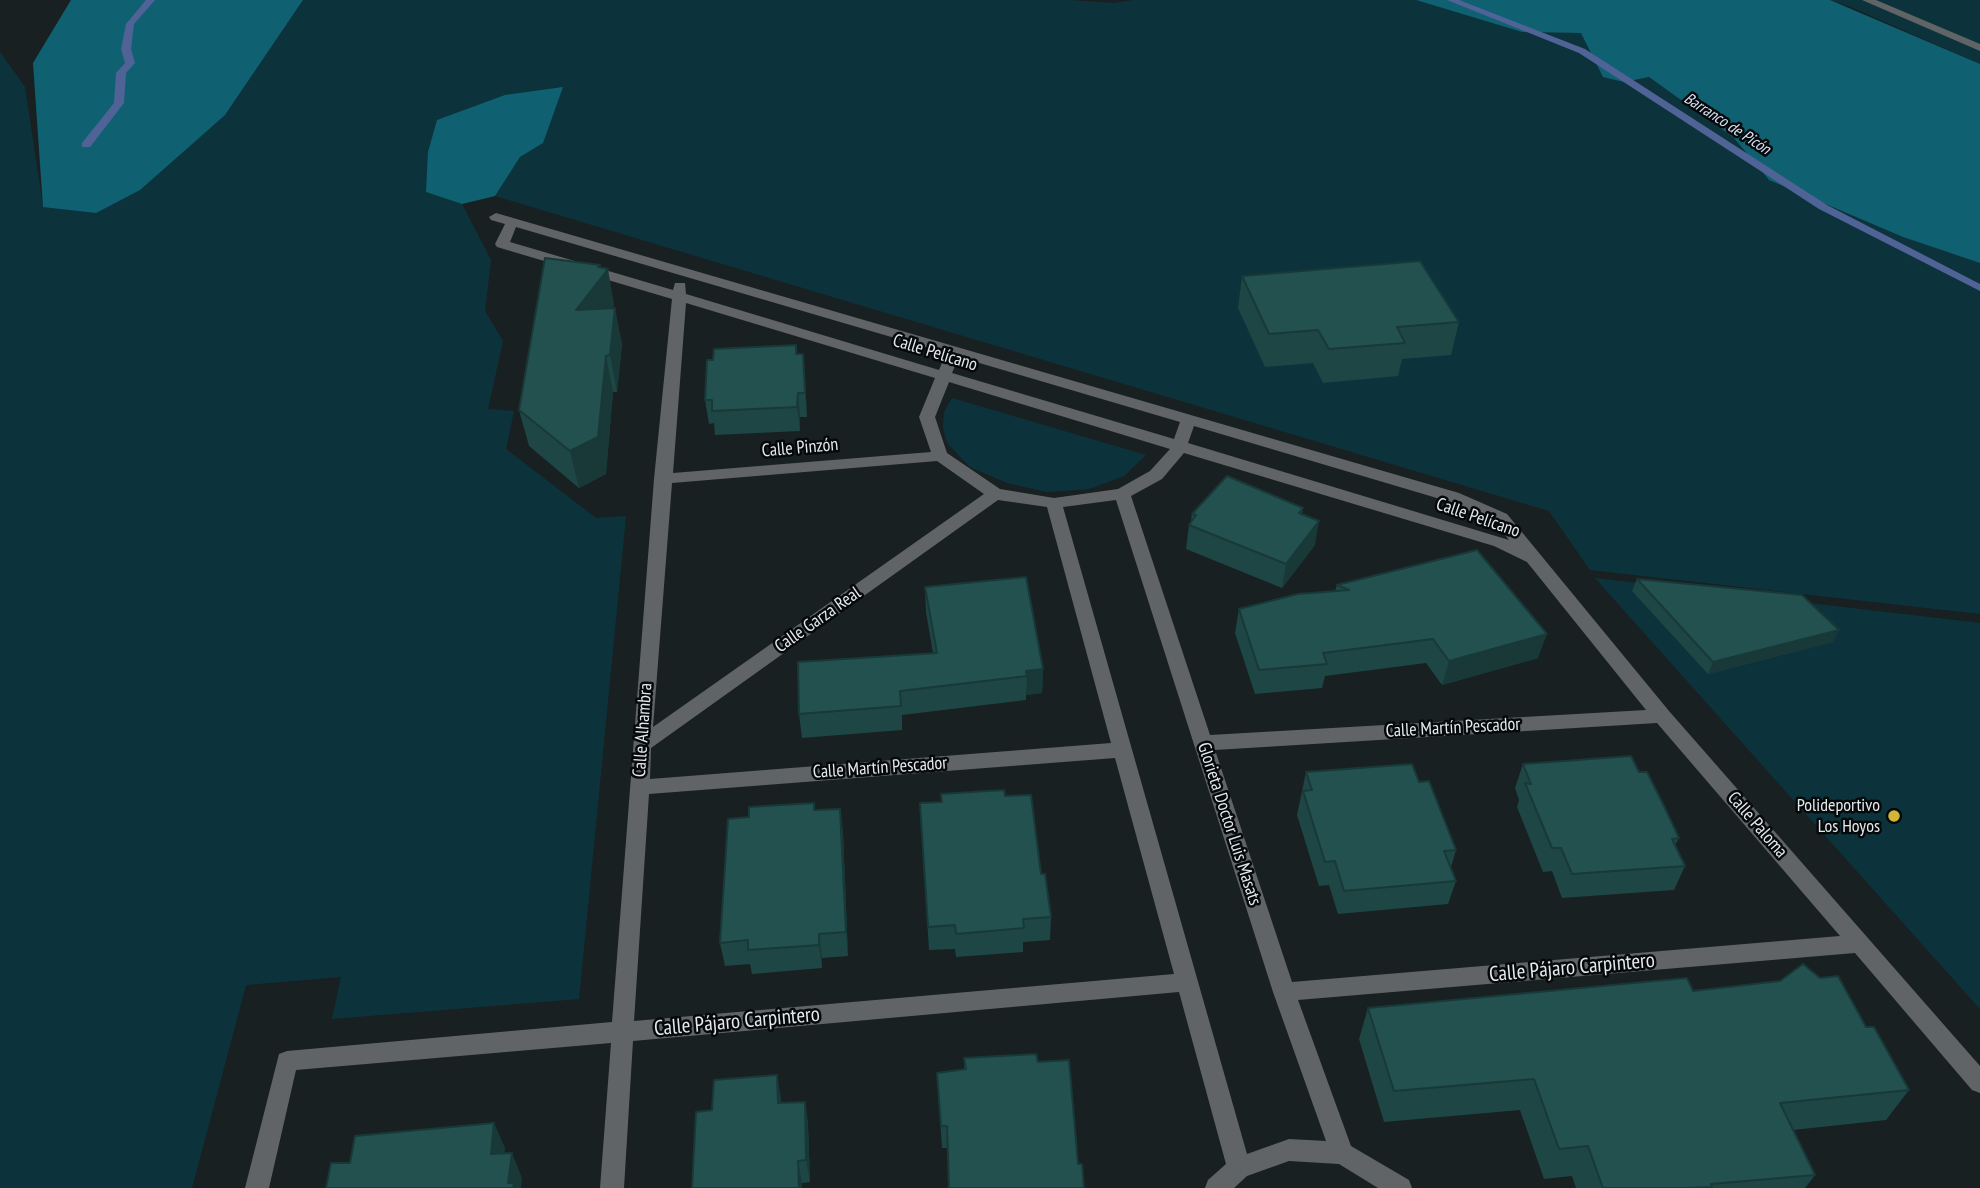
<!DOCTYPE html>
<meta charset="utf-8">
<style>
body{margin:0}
canvas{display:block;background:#182022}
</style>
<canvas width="1980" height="1188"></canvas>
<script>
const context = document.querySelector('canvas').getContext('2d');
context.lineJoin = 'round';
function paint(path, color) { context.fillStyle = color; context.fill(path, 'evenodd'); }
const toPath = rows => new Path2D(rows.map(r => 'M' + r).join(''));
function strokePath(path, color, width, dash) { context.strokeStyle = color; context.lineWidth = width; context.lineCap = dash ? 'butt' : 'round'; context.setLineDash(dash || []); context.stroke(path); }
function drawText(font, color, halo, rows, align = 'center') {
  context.font = font + ' "PT Sans Narrow",sans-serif'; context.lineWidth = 5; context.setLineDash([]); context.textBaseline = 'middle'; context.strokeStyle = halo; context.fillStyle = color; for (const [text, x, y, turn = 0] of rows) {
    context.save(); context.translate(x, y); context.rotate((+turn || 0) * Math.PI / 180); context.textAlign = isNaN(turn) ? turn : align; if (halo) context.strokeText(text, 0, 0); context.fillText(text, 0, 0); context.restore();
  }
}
paint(toPath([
 [303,0,1069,0,1114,3,1133,0,1416,0,1522,32,1581,33,1624,82,1649,77,1734,138,1769,180,1903,237,1980,263,1980,614,1590,570,1549,511,495,196,520,157,543,143,426,192,462,204,491,260,485,311,503,341,488,409,514,411,506,449,596,518,626,516,579,999,332,1019,341,977,246,985,192,1188,0,1188,0,52,25,87,43,207,225,115],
 [1830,0,1980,0,1980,64,1851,7],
 [952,398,1146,455,1124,476,1089,489,1047,492,1007,483,970,467,947,443,943,427,944,412],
 [1595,578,1980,623,1980,1009]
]), '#0c333c');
paint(toPath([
 [71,0,303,0,225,115,140,190,96,213,43,207,33,63],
 [1416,0,1830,0,1980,64,1980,263,1903,237,1769,180,1734,138,1649,77,1624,82,1603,77,1581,33,1522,32],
 [563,87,543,143,520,157,495,196,462,204,426,192,428,152,437,120,505,95]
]), '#0f6172');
paint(toPath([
 [146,0,155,0,134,24,131,49,135,63,126,73,124,103,90,147,82,147,82,143,114,103,116,73,125,63,121,49,126,24,146,0],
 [1447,0,1459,0,1585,49,1827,205,1980,284,1980,291,1819,209,1579,53,1447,0]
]), '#506396');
paint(toPath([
 [496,213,1459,493,1507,514,1669,711,1980,1066,1980,1093,1972,1090,1855,953,1298,1000,1351,1146,1409,1180,1412,1188,1378,1188,1339,1164,1289,1161,1247,1176,1234,1188,1205,1188,1208,1180,1226,1164,1179,992,633,1041,624,1188,600,1188,611,1043,296,1070,269,1188,245,1188,279,1054,287,1051,612,1022,654,479,672,299,497,247,495,244,505,224,491,220,489,217,496,213],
 [516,227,946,353,939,370,686,294,685,283,675,283,673,290,510,242,516,227],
 [686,303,935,378,919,417,931,452,673,473,686,303],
 [959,357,1180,422,1174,439,952,373,959,357],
 [949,382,1170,449,1150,471,1118,489,1054,498,1000,489,947,453,935,417,949,382],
 [1194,426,1447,501,1495,522,1509,540,1188,443,1194,426],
 [1184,453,1494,546,1527,562,1646,710,1210,735,1131,496,1162,479,1184,453],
 [937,461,984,494,653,727,672,483,937,461],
 [998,500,1047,507,1111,743,650,779,651,748,998,500],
 [1116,500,1273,992,1326,1141,1289,1139,1247,1154,1063,507,1116,500],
 [1657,723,1840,936,1292,982,1215,750,1657,723],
 [1115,758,1174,974,634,1021,649,794,1115,758]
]), '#616467');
paint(toPath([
 [1862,0,1876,0,1980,44,1980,51,1862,0]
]), '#616467');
paint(toPath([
 [600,268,614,305,612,308,622,344,617,392,613,392,606,474,579,488,529,446,519,410],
 [1242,276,1459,322,1451,355,1402,359,1398,376,1323,383,1313,363,1265,367,1238,308],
 [797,354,805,377,807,417,800,417,800,431,715,435,714,423,709,424,705,400],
 [1303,508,1302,514,1315,545,1282,588,1186,549,1189,525,1191,521,1192,514],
 [1637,579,1833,642,1708,674,1632,591],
 [1337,585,1538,658,1442,685,1426,663,1325,676,1322,688,1255,694,1235,633,1239,609,1335,591],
 [925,587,1043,669,1042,693,1026,695,1026,700,902,715,902,730,802,738,799,714,933,653,926,612],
 [1523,764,1639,772,1679,838,1675,845,1685,866,1674,890,1562,898,1552,871,1543,872,1517,807,1519,800,1515,788],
 [1306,772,1419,782,1456,850,1451,867,1456,881,1448,904,1338,914,1329,885,1319,886,1297,815],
 [941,794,1005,796,1041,874,1051,917,1050,940,1023,942,1023,952,956,957,955,949,929,950,920,803,941,802],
 [840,809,843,832,848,956,822,958,822,968,752,974,750,964,725,966,720,943,749,817,814,810],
 [1693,991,1866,1027,1909,1090,1886,1120,1793,1130,1815,1175,1805,1188,1576,1188,1572,1176,1544,1179,1520,1110,1384,1122,1359,1039,1368,1008],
 [964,1058,1038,1062,1078,1164,1084,1188,948,1148,942,1148,937,1073,964,1069],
 [777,1075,781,1103,805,1102,808,1124,810,1182,802,1183,802,1188,692,1188]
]), '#1d4645');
paint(toPath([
 [600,265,602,277,608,269,614,305,584,346,576,310],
 [615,308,622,344,617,392,610,355],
 [803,354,805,377,807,417,805,393],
 [606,356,613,392,606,474,579,488,570,451],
 [798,393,800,417,800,431,797,407],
 [1319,521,1315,545,1282,588,1286,564],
 [1839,630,1833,642,1708,674,1713,662],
 [1547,634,1538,658,1442,685,1449,661],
 [1043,669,1042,693,1026,695,1027,676,1026,671],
 [840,809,843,832,848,956,846,932],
 [819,934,822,958,822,968,819,945],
 [777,1075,781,1098,782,1126,778,1103],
 [805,1102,808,1124,810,1182,806,1160],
 [494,1123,505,1148,502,1179,491,1154],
 [512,1153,522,1178,521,1188,511,1188,508,1183],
 [798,1161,802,1183,802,1188,799,1188]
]), '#183938');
const building = toPath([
 [545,258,600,265,598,267,608,269,576,310,615,308,610,355,606,356,598,437,570,451,519,410,545,258],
 [1420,261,1459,322,1397,327,1405,343,1329,349,1318,330,1269,334,1242,276,1420,261],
 [796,345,796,354,803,354,805,393,798,393,797,407,712,411,712,400,705,400,707,360,713,360,714,349,796,345],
 [1227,476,1303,508,1299,513,1319,521,1286,564,1189,525,1196,515,1192,514,1227,476],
 [1477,550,1547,634,1449,661,1433,639,1323,653,1327,664,1259,670,1239,609,1298,594,1349,590,1337,585,1477,550],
 [1026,577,1043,669,1026,671,1027,676,900,691,901,706,799,714,798,662,937,653,925,587,1026,577],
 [1637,579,1802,595,1839,630,1713,662,1637,579],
 [1631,756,1639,772,1647,772,1664,806,1679,838,1672,839,1685,866,1572,874,1561,848,1552,848,1525,783,1531,784,1523,764,1631,756],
 [1412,764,1419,782,1429,781,1456,850,1444,851,1456,881,1344,891,1335,861,1325,862,1303,791,1312,790,1306,772,1412,764],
 [1004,790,1005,796,1031,795,1041,874,1045,874,1051,917,1023,919,1024,928,956,934,955,925,928,927,920,803,942,802,941,794,1004,790],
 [814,803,814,810,840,809,846,932,819,934,819,945,748,950,748,940,720,943,728,819,749,817,749,807,814,803],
 [1803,964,1820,978,1838,976,1866,1027,1874,1027,1909,1090,1780,1103,1815,1175,1711,1184,1712,1187,1691,1188,1603,1188,1588,1146,1559,1149,1534,1079,1394,1091,1368,1008,1687,978,1693,991,1780,981,1803,964],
 [1036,1054,1038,1062,1069,1060,1078,1164,1082,1164,1084,1188,949,1188,947,1126,941,1126,937,1073,966,1069,964,1058,1036,1054],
 [777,1075,778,1103,805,1102,806,1160,798,1161,799,1188,692,1188,696,1112,712,1110,714,1080,777,1075],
 [494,1123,491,1154,512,1153,508,1183,514,1183,513,1188,326,1188,331,1163,350,1163,355,1136,494,1123]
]);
paint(building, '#225150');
strokePath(building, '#183938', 2);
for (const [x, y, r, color] of [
 [1894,816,7,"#d3b635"]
]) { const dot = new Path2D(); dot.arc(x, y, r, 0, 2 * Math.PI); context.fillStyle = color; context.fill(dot); strokePath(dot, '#06090a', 2.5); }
drawText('italic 16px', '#d6e1f6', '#06090a', [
 ["Barranco de Picón",1727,124,33]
]);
drawText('18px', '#e4e9eb', '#06090a', [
 ["Calle Pelícano",935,353,17],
 ["Calle Pinzón",800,448,-5],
 ["Calle Pelícano",1478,518,19],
 ["Calle Garza Real",818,620,-35],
 ["Calle Martín Pescador",1453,728,-3],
 ["Calle Alhambra",643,730,-86],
 ["Calle Martín Pescador",880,768,-4],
 ["Glorieta Doctor Luis Masats",1229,824,72],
 ["Calle Paloma",1757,825,49]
]);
drawText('18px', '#e4e9eb', '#06090a', [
 ["Polideportivo",1880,806],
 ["Los Hoyos",1880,827]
], 'right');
drawText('21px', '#e4e9eb', '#06090a', [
 ["Calle Pájaro Carpintero",1572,968,-5],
 ["Calle Pájaro Carpintero",737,1022,-5]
]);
</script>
